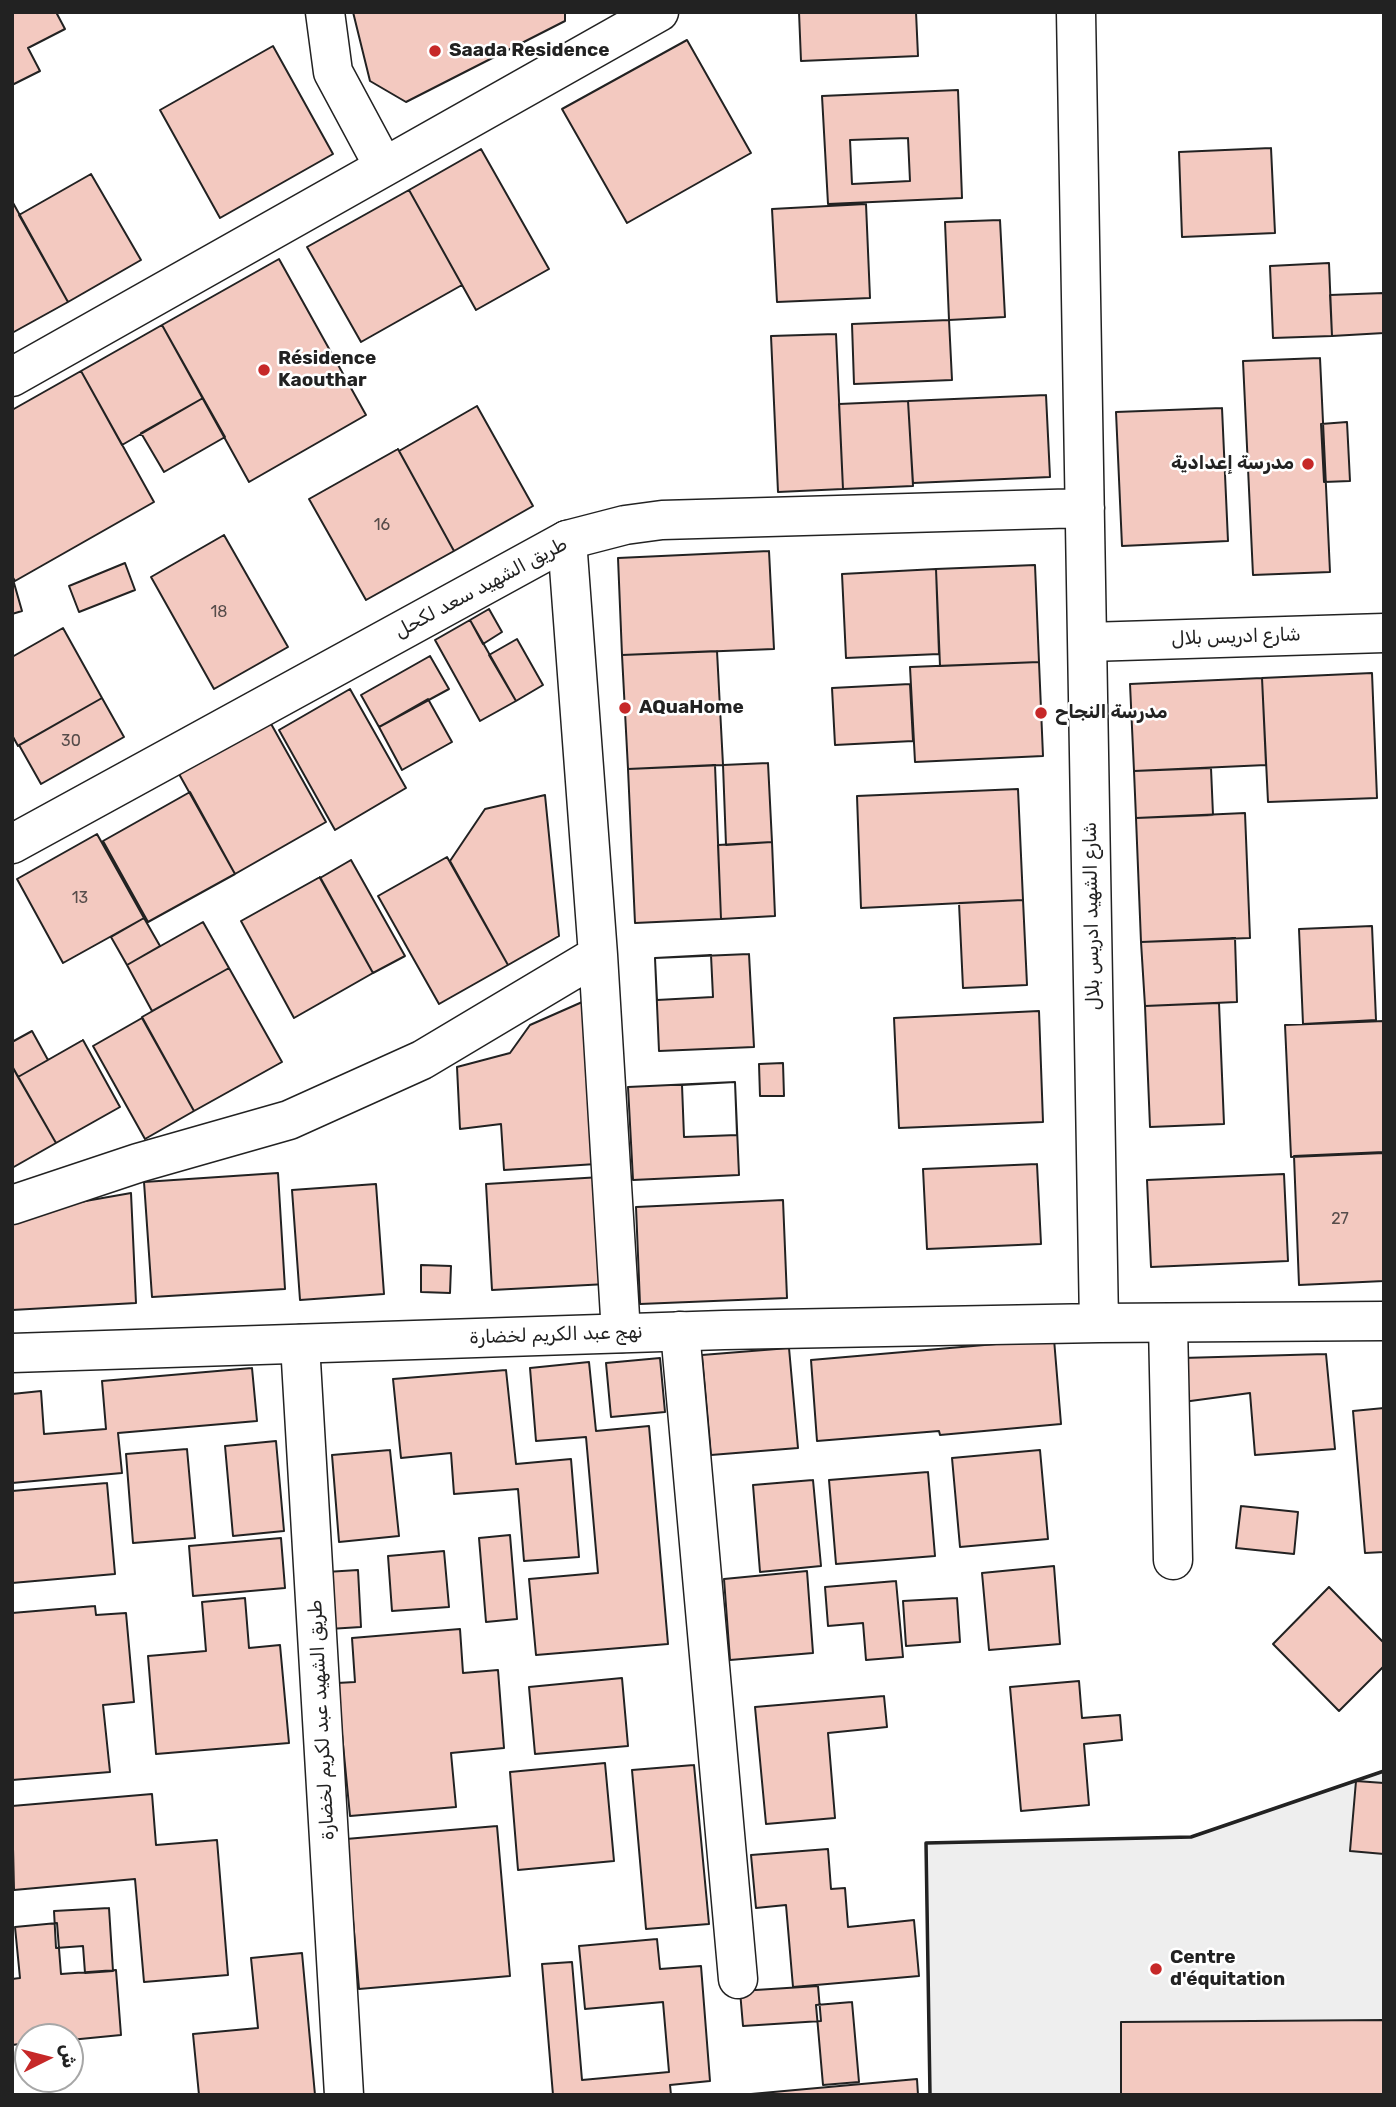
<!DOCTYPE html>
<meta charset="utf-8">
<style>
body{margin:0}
#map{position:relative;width:1396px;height:2107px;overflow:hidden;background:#fff;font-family:Rubik,Cairo,sans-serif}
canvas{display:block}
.frame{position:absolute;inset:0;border:14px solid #222;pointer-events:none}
.north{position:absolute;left:14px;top:2023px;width:70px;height:70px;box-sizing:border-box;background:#fff;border:2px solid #a7a7a7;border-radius:50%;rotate:84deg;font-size:19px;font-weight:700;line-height:28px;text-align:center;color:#222}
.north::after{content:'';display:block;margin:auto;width:24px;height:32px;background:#c62828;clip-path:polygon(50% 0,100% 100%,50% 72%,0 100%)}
</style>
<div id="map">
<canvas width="1396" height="2107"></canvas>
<div class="frame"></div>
<div class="north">ش</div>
</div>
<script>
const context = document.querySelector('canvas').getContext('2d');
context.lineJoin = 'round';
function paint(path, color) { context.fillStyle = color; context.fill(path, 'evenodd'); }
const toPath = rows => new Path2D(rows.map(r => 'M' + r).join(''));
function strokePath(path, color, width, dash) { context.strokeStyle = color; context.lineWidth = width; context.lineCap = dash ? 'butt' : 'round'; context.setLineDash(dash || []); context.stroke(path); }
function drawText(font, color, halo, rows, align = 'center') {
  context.font = font + ' Rubik,Cairo,sans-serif'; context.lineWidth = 5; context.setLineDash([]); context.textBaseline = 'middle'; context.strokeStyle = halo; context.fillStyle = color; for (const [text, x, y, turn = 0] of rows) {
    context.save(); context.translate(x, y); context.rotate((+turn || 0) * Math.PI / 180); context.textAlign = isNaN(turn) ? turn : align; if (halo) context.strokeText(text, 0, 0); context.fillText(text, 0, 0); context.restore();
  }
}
const green = toPath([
 [1384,1771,1384,2095,930,2095,926,1843,1191,1837,1384,1771]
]);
paint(green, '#eee');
strokePath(green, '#6f6f6f', 2);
const building = toPath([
 [12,12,56,12,65,29,28,48,40,71,12,85,12,12],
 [353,12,565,12,565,21,406,102,370,81,353,12],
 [799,12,916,12,918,56,801,61,799,12],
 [687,40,751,153,627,223,562,109,687,40],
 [273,46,333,154,220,218,160,110,273,46],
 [958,90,962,198,828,204,822,96,958,90],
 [908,138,910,181,852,184,850,140,908,138],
 [1271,148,1275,233,1182,237,1179,152,1271,148],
 [481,149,549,269,476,310,409,190,481,149],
 [91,174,141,260,68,302,19,215,91,174],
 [409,190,462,285,361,342,307,247,409,190],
 [12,201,68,302,12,333,12,201],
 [866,204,870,298,777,302,772,209,866,204],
 [1000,220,1005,317,949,320,945,222,1000,220],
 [279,259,366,415,249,482,162,325,279,259],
 [1329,263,1332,336,1273,338,1270,266,1329,263],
 [1384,293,1384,333,1332,336,1330,295,1384,293],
 [949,320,952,380,854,384,852,324,949,320],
 [162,325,203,398,122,445,81,371,162,325],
 [836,334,843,489,778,492,771,336,836,334],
 [1320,358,1330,572,1253,575,1243,361,1320,358],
 [81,371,154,502,15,581,12,576,12,410,81,371],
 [1046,395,1050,477,913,483,908,401,1046,395],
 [203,398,225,437,164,472,141,433,203,398],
 [908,401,913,486,843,489,839,404,908,401],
 [477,406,533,506,454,551,399,451,477,406],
 [1222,408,1228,541,1122,546,1116,412,1222,408],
 [1347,422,1350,481,1324,482,1321,424,1347,422],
 [398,449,454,551,366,600,309,499,398,449],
 [224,535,288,647,214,689,151,577,224,535],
 [769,551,774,649,622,655,618,558,769,551],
 [125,563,135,590,79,612,69,586,125,563],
 [1035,565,1039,662,940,666,936,569,1035,565],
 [936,569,939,654,846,658,842,574,936,569],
 [12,576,22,611,12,614,12,576],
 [489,609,502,632,483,644,470,620,489,609],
 [470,620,516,701,480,721,435,640,470,620],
 [63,628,102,698,18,746,12,735,12,657,63,628],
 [517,639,543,685,516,701,489,655,517,639],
 [717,651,723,765,628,769,622,655,717,651],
 [430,656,449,689,379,727,361,695,430,656],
 [1039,662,1043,756,915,762,910,667,1039,662],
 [1372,673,1377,798,1268,802,1262,678,1372,673],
 [1262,678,1266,765,1134,771,1130,684,1262,678],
 [910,684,913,741,835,745,832,688,910,684],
 [350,689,406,788,335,830,279,730,350,689],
 [102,698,124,737,41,784,19,745,102,698],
 [428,699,452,742,402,770,379,727,428,699],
 [270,722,326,822,235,874,179,774,270,722],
 [768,763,772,842,726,845,723,765,768,763],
 [715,765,721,919,635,923,628,769,715,765],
 [1211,768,1213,815,1136,818,1134,771,1211,768],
 [1018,789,1023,900,861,908,857,796,1018,789],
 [190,792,235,874,148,922,103,841,190,792],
 [545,795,559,936,508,965,450,861,485,809,545,795],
 [1245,813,1250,938,1141,942,1136,818,1245,813],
 [97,834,144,918,63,963,17,879,97,834],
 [772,842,775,916,721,919,718,845,772,842],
 [447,857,508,965,439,1004,378,896,447,857],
 [351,860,405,956,373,973,320,878,351,860],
 [320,877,373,973,294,1018,241,921,320,877],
 [1023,900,1027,985,963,988,959,903,1023,900],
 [144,918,160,946,127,965,111,937,144,918],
 [203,922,229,968,152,1011,127,965,203,922],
 [1372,926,1376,1020,1303,1024,1299,929,1372,926],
 [1235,938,1237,1002,1145,1006,1141,942,1235,938],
 [749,954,754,1047,659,1051,655,958,749,954],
 [711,955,713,997,657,1000,655,958,711,955],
 [229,968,282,1062,194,1111,142,1017,229,968],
 [589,999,596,1164,504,1170,501,1124,460,1129,457,1067,510,1053,530,1025,589,999],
 [1219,1003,1224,1124,1150,1127,1145,1006,1219,1003],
 [1039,1011,1043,1122,899,1128,894,1018,1039,1011],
 [142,1018,194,1111,145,1139,93,1046,142,1018],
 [1384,1021,1384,1153,1291,1157,1285,1025,1384,1021],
 [32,1031,48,1060,18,1077,12,1066,12,1042,32,1031],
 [83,1040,120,1107,56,1143,18,1077,83,1040],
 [783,1063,784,1096,760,1096,759,1064,783,1063],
 [12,1066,56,1143,12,1168,12,1066],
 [735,1082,737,1135,684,1137,682,1085,735,1082],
 [735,1082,739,1175,633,1180,628,1087,735,1082],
 [1384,1152,1384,1281,1299,1285,1294,1156,1384,1152],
 [1037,1164,1041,1244,927,1249,923,1169,1037,1164],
 [278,1173,285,1289,152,1297,144,1182,278,1173],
 [1284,1174,1288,1261,1151,1267,1147,1180,1284,1174],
 [601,1177,607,1284,492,1290,486,1184,601,1177],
 [376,1184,384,1294,300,1300,292,1190,376,1184],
 [131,1193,136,1303,12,1310,12,1214,131,1193],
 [783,1200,787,1298,640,1304,636,1207,783,1200],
 [421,1265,451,1266,450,1293,421,1292,421,1265],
 [1054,1339,1061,1424,940,1435,939,1431,817,1441,811,1360,1054,1339],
 [789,1348,798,1448,711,1455,702,1355,789,1348],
 [1326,1354,1335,1449,1255,1455,1250,1393,1183,1402,1182,1358,1326,1354],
 [660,1358,665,1412,611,1417,606,1363,660,1358],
 [589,1362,596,1431,649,1426,668,1644,536,1655,529,1579,598,1573,586,1437,536,1441,530,1368,589,1362],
 [252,1368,257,1421,118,1433,122,1473,12,1483,12,1394,41,1391,44,1434,106,1429,102,1381,252,1368],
 [506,1370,516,1464,571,1459,579,1557,524,1561,518,1489,454,1494,451,1453,401,1458,393,1379,506,1370],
 [1384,1408,1384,1552,1365,1553,1353,1411,1384,1408],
 [276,1441,284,1531,233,1536,225,1446,276,1441],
 [187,1449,195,1538,133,1543,126,1454,187,1449],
 [390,1450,399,1536,339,1542,332,1455,390,1450],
 [1040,1450,1048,1539,960,1547,952,1458,1040,1450],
 [928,1472,935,1556,836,1564,829,1480,928,1472],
 [813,1480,821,1566,760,1572,753,1485,813,1480],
 [107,1483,115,1574,12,1583,12,1491,107,1483],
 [1241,1506,1298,1512,1294,1554,1236,1548,1241,1506],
 [510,1535,517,1619,486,1622,479,1538,510,1535],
 [281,1538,285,1588,193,1596,189,1546,281,1538],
 [444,1551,449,1607,392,1611,388,1556,444,1551],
 [1054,1566,1060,1644,989,1650,982,1573,1054,1566],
 [358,1570,361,1627,329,1629,326,1572,358,1570],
 [807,1571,813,1653,730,1660,724,1579,807,1571],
 [896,1581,903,1657,866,1660,863,1623,828,1626,825,1587,896,1581],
 [1329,1587,1384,1643,1384,1666,1339,1711,1273,1644,1329,1587],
 [245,1598,249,1648,280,1645,289,1743,156,1754,148,1656,206,1651,202,1602,245,1598],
 [957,1598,960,1642,906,1646,903,1601,957,1598],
 [95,1606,96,1615,126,1613,134,1702,103,1705,110,1772,12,1780,12,1613,95,1606],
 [460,1629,463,1673,498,1670,504,1748,451,1753,456,1807,350,1816,337,1683,355,1682,352,1638,460,1629],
 [622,1678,628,1746,535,1754,529,1687,622,1678],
 [1079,1681,1082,1718,1120,1715,1122,1740,1084,1744,1089,1805,1021,1811,1010,1687,1079,1681],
 [884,1696,887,1727,828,1733,835,1818,766,1824,755,1707,884,1696],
 [605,1763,614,1861,518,1870,510,1772,605,1763],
 [694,1765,709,1924,646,1929,632,1770,694,1765],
 [1356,1781,1384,1783,1384,1854,1350,1851,1356,1781],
 [152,1794,156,1845,217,1840,228,1975,144,1982,135,1879,14,1890,12,1806,152,1794],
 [497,1826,510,1976,359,1989,346,1839,497,1826],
 [828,1849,831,1889,845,1888,848,1927,914,1920,919,1976,793,1987,786,1905,756,1908,751,1855,828,1849],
 [109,1908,113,1971,85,1973,83,1946,56,1948,54,1911,109,1908],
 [57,1923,61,1974,116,1970,121,2035,70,2040,70,2037,28,2037,28,2043,12,2045,12,1979,20,1978,15,1927,57,1923],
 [657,1939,660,1969,701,1966,710,2081,670,2085,671,2095,553,2095,542,1964,572,1962,582,2080,669,2072,663,2002,585,2009,579,1946,657,1939],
 [302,1953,315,2095,199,2095,193,2034,258,2028,251,1958,302,1953],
 [818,1986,821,2021,743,2026,740,1991,818,1986],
 [852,2002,859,2082,823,2085,816,2005,852,2002],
 [1384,2020,1384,2095,1121,2095,1121,2022,1384,2020],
 [917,2079,918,2095,740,2095,917,2079]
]);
paint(building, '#f3c9c0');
strokePath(building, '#222', 2);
const street = toPath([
 [325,12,333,72,384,167],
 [12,377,659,12],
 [567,540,598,955,621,1333],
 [1088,642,1384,633],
 [12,1205,138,1163,289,1120,422,1060,598,955],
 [1168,1324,1173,1560],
 [680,1331,738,1979],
 [300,1344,344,2095]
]);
const secondary = toPath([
 [1076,12,1099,1323],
 [12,844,567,540,625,525,662,520,1085,508],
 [12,1353,724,1330,1099,1323,1384,1321]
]);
strokePath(street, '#222', 41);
strokePath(secondary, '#222', 41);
strokePath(street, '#fff', 38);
strokePath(secondary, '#fff', 38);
strokePath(toPath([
 [930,2095,926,1843,1191,1837,1384,1771]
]), '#222', 3.5);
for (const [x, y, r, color] of [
 [435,51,7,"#c62828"],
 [264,370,7,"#c62828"],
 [1308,464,7,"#c62828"],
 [625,708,7,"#c62828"],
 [1041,713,7,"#c62828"],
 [1156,1969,7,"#c62828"]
]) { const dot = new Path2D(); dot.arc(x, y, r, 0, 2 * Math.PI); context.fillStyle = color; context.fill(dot); strokePath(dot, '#fff', 2.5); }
drawText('16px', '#564c4a', null, [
 ["16",382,525],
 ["18",219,612],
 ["30",71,741],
 ["13",80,898],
 ["27",1340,1219]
]);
drawText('bold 19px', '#222', '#fff', [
 ["Saada Residence",449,51],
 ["Résidence",278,359],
 ["Kaouthar",278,381],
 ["مدرسة إعدادية",1294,464,"right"],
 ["AQuaHome",639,708],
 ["مدرسة النجاح",1055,713],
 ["Centre",1170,1958],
 ["d'équitation",1170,1980]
], 'left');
drawText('19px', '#222', '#fff', [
 ["طريق الشهيد سعد لكحل",481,588,-28],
 ["شارع ادريس بلال",1236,637,-2],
 ["شارع الشهيد ادريس بلال",1092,916,-91],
 ["نهج عبد الكريم لخضارة",556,1335,-2],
 ["طريق الشهيد عبد لكريم لخضارة",322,1720,-93]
]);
</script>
